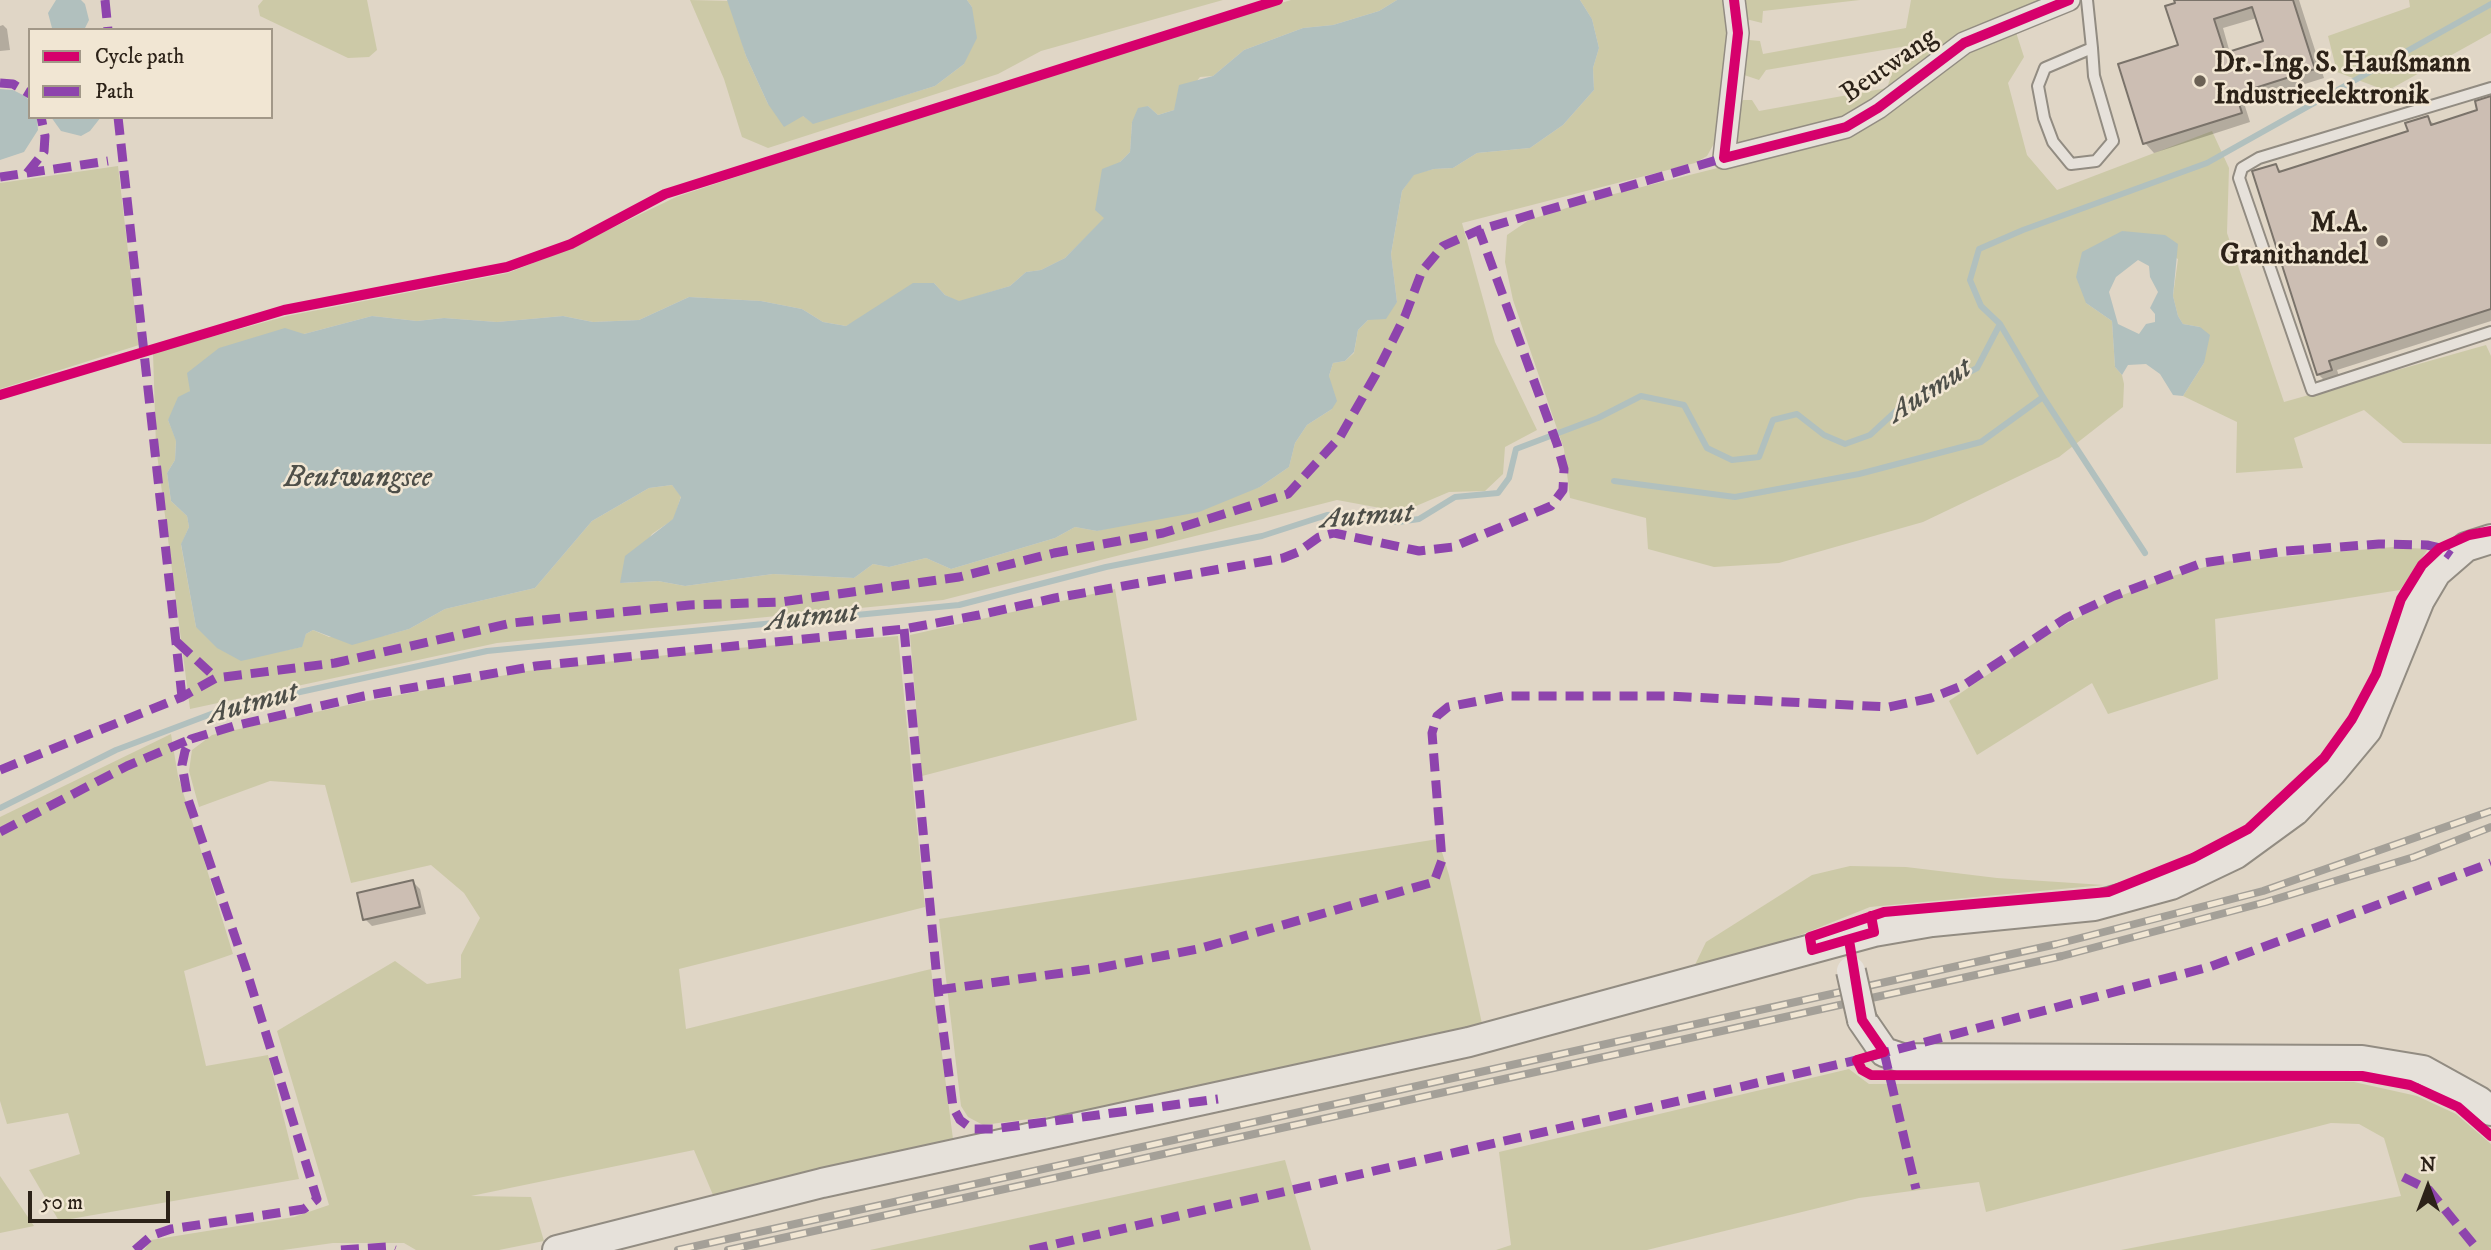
<!DOCTYPE html>
<meta charset="utf-8">
<style>
body{margin:0}
#map{position:relative;width:2491px;height:1250px;overflow:hidden;background:#e0d6c6;font-family:"IM FELL DW Pica",serif}
canvas{display:block}
.legend{position:absolute;left:28px;top:28px;width:245px;height:91px;box-sizing:border-box;background:#f1e6d3;border:2px solid #a29888;margin:0;padding:9px 12px;list-style:none;font-size:21px;color:#2c2218}
.legend li{display:flex;align-items:center;gap:14px;height:35px}
.legend b{width:35px;border:2px solid #a29888}
.north{position:absolute;left:2393px;top:1152px;width:70px;height:70px;-webkit-text-stroke:5px #f1e6d3;paint-order:stroke;rotate:0deg;font-size:19px;font-weight:700;line-height:28px;text-align:center;color:#2c2218}
.north::after{content:'';display:block;margin:auto;width:24px;height:32px;background:#2c2218;clip-path:polygon(50% 0,100% 100%,50% 72%,0 100%)}
.scale{position:absolute;left:28px;top:1191px;width:142px;height:32px;box-sizing:border-box;border:4px solid #2c2218;border-top:0;padding-left:9px;font-size:21px;line-height:24px;white-space:nowrap;color:#2c2218;-webkit-text-stroke:5px #f1e6d3;paint-order:stroke}
</style>
<div id="map">
<canvas width="2491" height="1250"></canvas>
<ul class="legend">
<li><b style="height:9px;background:#d6006c"></b>Cycle path</li>
<li><b style="height:9px;background:#8e44ad"></b>Path</li>
</ul>
<div class="north">N</div>
<div class="scale">50 m</div>
</div>
<script>
const context = document.querySelector('canvas').getContext('2d');
context.lineJoin = 'round';
function paint(path, color) { context.fillStyle = color; context.fill(path, 'evenodd'); }
const toPath = rows => new Path2D(rows.map(r => 'M' + r).join(''));
function strokePath(path, color, width, dash) { context.strokeStyle = color; context.lineWidth = width; context.lineCap = dash ? 'butt' : 'round'; context.setLineDash(dash || []); context.stroke(path); }
function drawText(font, color, halo, rows, align = 'center') {
  context.font = font + ' "IM FELL DW Pica",serif'; context.lineWidth = 5; context.setLineDash([]); context.textBaseline = 'middle'; context.strokeStyle = halo; context.fillStyle = color; for (const [text, x, y, turn = 0] of rows) {
    context.save(); context.translate(x, y); context.rotate((+turn || 0) * Math.PI / 180); context.textAlign = isNaN(turn) ? turn : align; if (halo) context.strokeText(text, 0, 0); context.fillText(text, 0, 0); context.restore();
  }
}
paint(toPath([
 [263,0,367,0,377,50,369,57,348,58,260,16,258,6],
 [690,0,730,1,746,56,768,104,803,116,813,123,935,86,964,64,972,7,967,0,1223,0,1041,51,998,74,768,148,742,137,724,79],
 [1291,0,1397,0,1379,11,1333,25,1303,28,1244,50,1213,76,1200,77,1174,110,1158,115,1148,106,1132,122,1130,152,1120,162,1105,218,1065,258,1041,270,1026,272,1010,286,959,302,945,295,934,283,846,326,823,322,802,309,761,301,689,297,639,320,593,322,563,316,497,322,444,318,417,321,372,316,304,334,190,391,168,420,176,440,175,460,167,473,171,501,187,516,189,527,181,545,196,627,273,653,301,647,306,634,313,630,329,637,383,636,409,629,445,609,535,588,592,521,649,488,672,485,681,496,674,519,652,534,620,583,658,581,685,586,773,574,854,578,873,564,889,567,926,558,951,569,1055,538,1075,527,1097,531,1260,487,1289,467,1295,443,1307,425,1332,409,1329,376,1333,363,1345,361,1354,353,1358,330,1368,320,1397,302,1391,254,1402,191,1414,174,1434,169,1453,168,1477,153,1530,148,1563,125,1594,90,1593,68,1599,48,1592,19,1580,0,1726,0,1730,36,1716,140,1707,156,1695,163,1462,223,1495,342,1537,430,1505,447,1503,474,1485,491,1449,492,1402,512,1337,500,943,600,497,643,190,709,156,446,153,353,287,316,508,273,573,247,676,197,1004,88],
 [1740,0,1860,0,1763,11,1762,23,1746,19],
 [1911,0,2057,0,1866,113,1741,149,1733,141,1735,112,1743,100,1752,100,1759,111,1887,88,1901,47,1766,70,1759,80,1744,75,1743,46,1749,40,1760,41,1763,54,1906,28],
 [2409,0,2491,0,2491,33,2387,91,2337,72,2328,36,2410,7],
 [2014,26,2024,57,2008,83,2027,155,2057,190,2212,131,2229,168,2227,233,2284,402,2486,345,2491,356,2491,444,2403,443,2364,410,2294,438,2303,468,2236,473,2237,422,2183,396,2204,363,2200,327,2183,324,2178,316,2173,296,2178,259,2122,231,2086,303,2112,321,2115,367,2122,375,2124,384,2123,407,2059,457,1923,522,1779,563,1714,567,1648,549,1646,518,1570,498,1564,449,1513,300,1505,262,1507,235,1529,220,1598,198,1841,137,1965,49],
 [118,166,139,345,0,389,0,183],
 [2393,547,2428,549,2400,590,2215,619,2218,679,2108,714,2092,683,1977,755,1949,701,2043,637,2112,599,2176,575,2223,562],
 [1115,589,1137,720,922,776,910,635],
 [898,636,925,907,679,969,686,1029,931,969,953,1139,713,1195,694,1150,471,1196,531,1197,544,1241,499,1250,416,1250,404,1243,333,1243,283,1250,144,1250,151,1240,294,1217,329,1205,277,1031,395,961,427,984,461,978,461,955,480,918,464,893,431,865,351,883,325,785,270,781,199,807,189,771,192,750,212,735,357,703,527,671,711,650],
 [171,734,178,776,233,954,184,971,206,1066,268,1055,299,1179,59,1221,29,1170,80,1154,68,1113,7,1124,0,1101,0,817],
 [1438,839,1449,875,1483,1028,1091,1111,983,1125,968,1117,961,1106,939,919],
 [1850,866,1906,867,1997,878,2104,885,1870,907,1803,934,1692,971,1706,942,1812,875],
 [1849,1069,1869,1084,2354,1082,2417,1096,2456,1114,2491,1144,2491,1250,2121,1250,2401,1196,2384,1138,2359,1124,2331,1123,1986,1212,1979,1182,1859,1198,1647,1250,1496,1250,1511,1245,1499,1152],
 [1285,1160,1311,1250,870,1250],
 [0,1176,34,1226,0,1233]
]), '#ccc9a7');
paint(toPath([
 [56,0,81,0,85,4,89,20,84,30,52,28,48,13],
 [727,0,967,0,972,7,977,38,964,64,935,86,813,124,803,116,784,127,768,104,746,56],
 [1397,0,1580,0,1592,19,1599,48,1593,68,1594,90,1563,125,1530,148,1477,153,1453,168,1434,169,1414,175,1402,191,1391,254,1397,302,1386,319,1368,320,1358,330,1354,352,1345,361,1333,363,1329,376,1337,401,1332,409,1307,425,1295,443,1289,467,1260,487,1199,512,1097,531,1075,527,1055,538,951,569,926,558,889,567,873,564,854,578,773,574,685,586,658,581,620,583,625,556,673,519,681,497,672,485,649,488,592,521,535,588,445,609,409,629,352,645,313,630,306,634,302,647,241,661,217,648,196,627,181,544,189,527,187,516,171,501,167,473,175,460,176,441,168,420,178,397,190,391,187,373,219,348,285,328,304,334,372,316,417,321,444,318,497,322,563,316,593,322,639,320,689,297,761,301,802,309,823,322,846,326,913,283,934,283,945,295,959,301,1010,286,1026,272,1041,270,1065,258,1104,218,1095,210,1102,169,1120,162,1130,152,1132,122,1138,108,1148,106,1158,115,1174,110,1179,85,1213,76,1244,50,1303,28,1333,25,1379,11],
 [0,89,13,90,25,96,30,101,30,117,37,117,38,130,24,152,0,160],
 [51,117,101,117,90,131,81,136,61,131],
 [2122,231,2165,235,2178,244,2173,296,2178,316,2183,324,2200,327,2210,335,2204,363,2183,396,2173,395,2160,374,2146,364,2128,365,2122,375,2115,367,2112,321,2086,303,2076,277,2082,252],
 [2138,260,2149,266,2150,277,2158,292,2150,308,2155,314,2155,322,2146,324,2139,334,2118,324,2109,292,2116,277]
]), '#b1c0be');
paint(toPath([
 [2176,0,2299,0,2324,78,2244,103,2250,122,2154,153,2145,143,2180,46],
 [2257,18,2265,42,2230,53,2223,28],
 [3,25,7,29,10,50,0,51,0,26],
 [2491,98,2491,321,2337,370,2340,379,2327,383,2318,374,2276,166,2283,173,2410,133,2427,118,2435,125,2480,111],
 [413,882,420,889,426,914,372,926,365,919]
]), '#0003');
strokePath(toPath([
 [2000,324,2043,397,2145,553],
 [1614,481,1735,497,1859,474,1981,442,2043,397],
 [0,808,116,750,227,708,487,651,959,605,1106,567,1262,536,1327,515,1346,514,1398,522,1419,519,1455,497,1498,493,1509,478,1516,449,1598,418,1641,396,1684,405,1707,448,1732,460,1759,457,1773,420,1797,414,1824,435,1845,444,1870,435,1896,411,1977,368,2000,324,1981,306,1970,280,1979,249,2023,230,2207,163,2491,4]
]), '#b1c0be', 6);
const building = toPath([
 [2174,0,2293,0,2315,69,2236,94,2242,113,2143,144,2118,64,2178,45,2165,6,2175,3,2174,0],
 [2252,7,2263,41,2225,53,2214,19,2252,7],
 [2491,96,2491,309,2329,361,2332,370,2317,375,2252,171,2276,164,2279,172,2408,131,2405,123,2428,116,2431,125,2477,110,2475,101,2491,96],
 [413,880,420,907,363,920,357,893,413,880]
]);
paint(building, '#ccbeb3');
strokePath(building, '#7a736a', 2);
const service = toPath([
 [2087,0,2092,48,2094,76,2113,141,2096,161,2071,164,2053,142,2044,118,2038,86,2045,68,2092,48],
 [2491,88,2259,158,2242,168,2239,178,2312,390,2491,332]
]);
const minor = toPath([
 [1734,0,1738,33,1724,158,1846,127,1878,108,1964,43,2069,0]
]);
const tertiary = toPath([
 [1862,1020,1884,1052,1902,1058,2362,1060,2423,1070,2479,1101,2491,1111],
 [557,1250,822,1183,1469,1042,1874,932,1932,922,2094,906,2171,885,2236,854,2295,811,2332,772,2367,730,2420,600,2436,573,2466,547,2491,539]
]);
strokePath(service, '#928c82', 14);
strokePath(minor, '#928c82', 24);
strokePath(tertiary, '#928c82', 32);
strokePath(service, '#e6e1da', 10);
strokePath(minor, '#e6e1da', 21);
strokePath(tertiary, '#e6e1da', 28);
const rail = toPath([
 [678,1250,2057,944,2263,891,2491,811],
 [728,1250,2062,956,2266,902,2414,857,2491,827]
]);
strokePath(rail, '#a4a098', 8);
strokePath(rail, '#f1e6d3', 5, [16]);
const tertiaryBridge = toPath([
 [1851,971,1862,1020]
]);
strokePath(tertiaryBridge, '#928c82', 32, []);
strokePath(tertiaryBridge, '#e6e1da', 28);
strokePath(toPath([
 [105,0,108,30],
 [0,83,13,84,30,94],
 [118,117,182,697],
 [27,173,44,152,45,136,41,117],
 [0,177,108,161],
 [904,629,938,990,953,1107,960,1120,972,1129,993,1129,1218,1099],
 [177,642,216,678],
 [0,770,182,697,216,678,335,663,512,623,690,605,781,602,959,577,1054,553,1163,533,1288,494,1340,437,1376,374,1405,316,1422,271,1443,246,1479,230],
 [0,832,127,766,191,739],
 [938,990,1099,968,1198,949,1434,882,1442,860,1432,733,1437,716,1448,707,1504,696,1668,696,1889,707,1931,698,1964,685,2066,618,2114,596,2202,563,2286,551,2379,544,2427,545,2440,548,2451,556],
 [1884,1052,1916,1189],
 [2403,1177,2429,1190,2478,1250],
 [135,1250,151,1236,171,1229,304,1209,317,1199,246,969,188,799,182,765,185,751,191,739,234,726,364,696,536,666,904,629,979,615,1055,598,1283,558,1298,552,1319,537,1334,533,1419,551,1453,547,1551,506,1563,490,1564,469,1557,444,1479,230,1724,158],
 [341,1250,387,1247,395,1250],
 [1030,1250,1857,1060,2209,967,2491,863]
]), '#8e44ad', 9, [18, 9]);
strokePath(toPath([
 [1734,0,1738,33,1724,158,1846,127,1878,108,1964,43,2069,0],
 [0,395,284,310,507,267,571,244,665,194,1278,0],
 [1871,916,1874,932,1812,950,1810,937,1884,912,2108,892,2193,858,2248,829,2324,758,2352,719,2376,674,2401,599,2422,565,2440,548,2469,535,2491,531],
 [1849,940,1862,1020,1884,1052,1857,1060,1862,1070,1871,1075,2362,1076,2410,1085,2458,1107,2491,1136]
]), '#d6006c', 10);
for (const [x, y, r, color] of [
 [2200,81,7,"#6b6155"],
 [2382,241,7,"#6b6155"]
]) { const dot = new Path2D(); dot.arc(x, y, r, 0, 2 * Math.PI); context.fillStyle = color; context.fill(dot); strokePath(dot, '#f1e6d3', 2.5); }
drawText('bold 28px', '#2c2218', '#f1e6d3', [
 ["Dr.-Ing. S. Haußmann",2214,65],
 ["Industrieelektronik",2214,97],
 ["M.A.",2368,225,"right"],
 ["Granithandel",2368,257,"right"]
], 'left');
drawText('28px', '#2c2218', '#f1e6d3', [
 ["Beutwang",1890,67,-35]
]);
drawText('italic 30px', '#4e4f49', '#f1e6d3', [
 ["Autmut",1931,392,-33],
 ["Beutwangsee",358,480],
 ["Autmut",1367,518,-4],
 ["Autmut",812,619,-6],
 ["Autmut",253,705,-15]
]);
</script>
